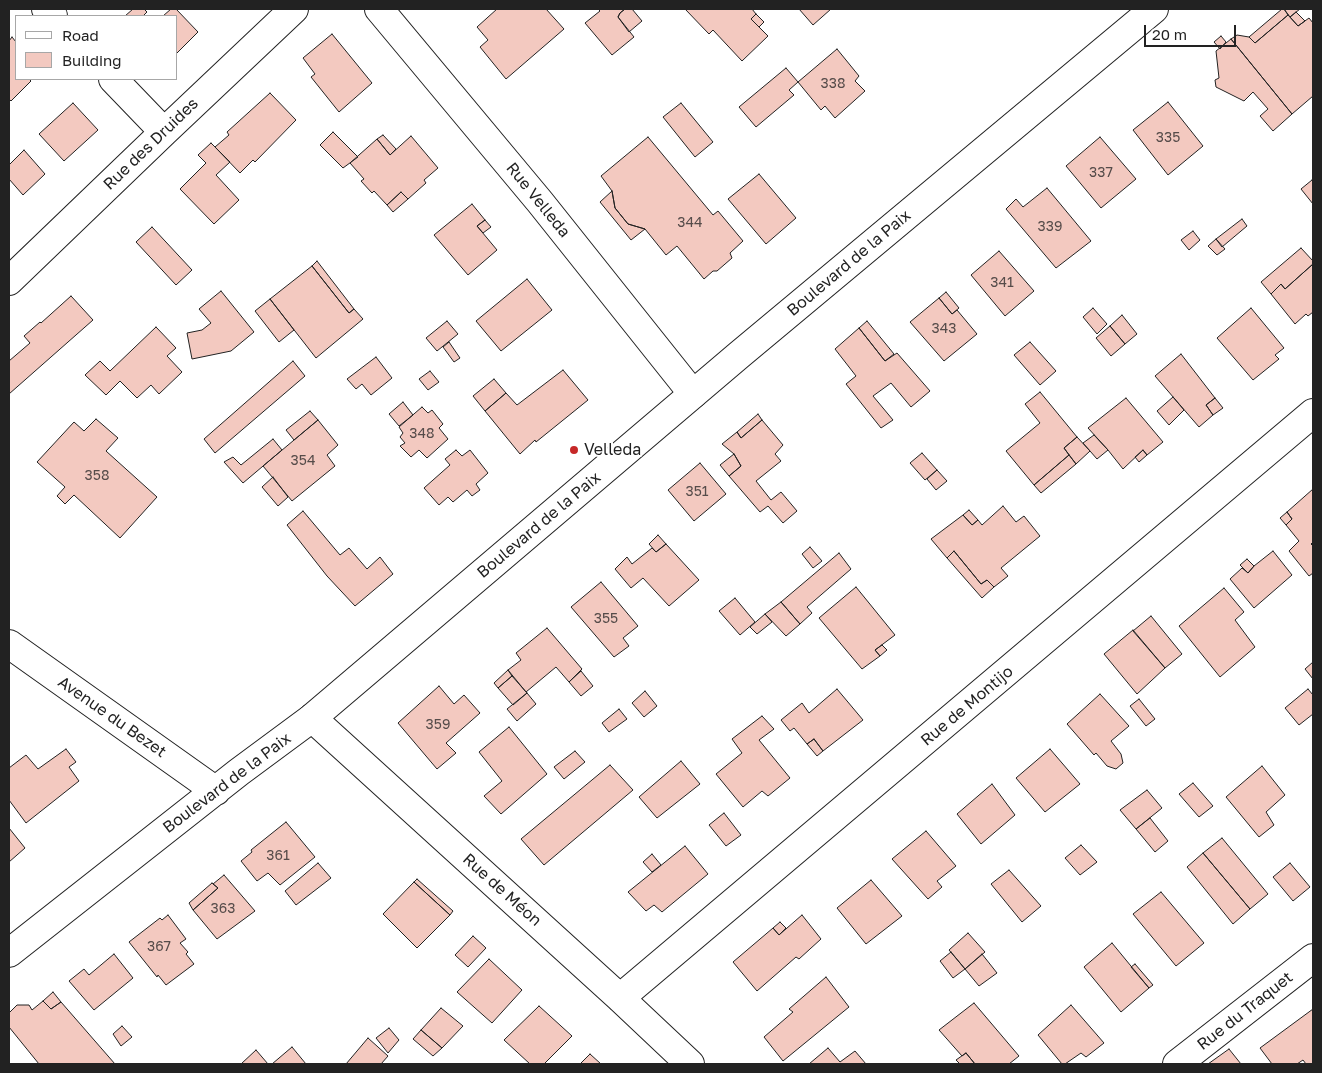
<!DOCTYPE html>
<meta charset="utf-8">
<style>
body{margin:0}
#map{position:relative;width:1322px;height:1073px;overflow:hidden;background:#fff;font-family:"Golos Text",sans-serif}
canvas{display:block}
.frame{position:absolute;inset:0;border:10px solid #222;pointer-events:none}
.legend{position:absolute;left:15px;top:15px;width:162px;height:65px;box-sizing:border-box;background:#fff;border:1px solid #a7a7a7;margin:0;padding:6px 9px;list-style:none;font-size:15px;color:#222}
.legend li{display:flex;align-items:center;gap:10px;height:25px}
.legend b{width:25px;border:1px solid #a7a7a7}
.scale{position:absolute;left:1144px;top:25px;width:92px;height:22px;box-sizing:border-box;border:2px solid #222;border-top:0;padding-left:6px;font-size:15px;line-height:18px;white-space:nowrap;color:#222;-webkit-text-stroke:4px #fff;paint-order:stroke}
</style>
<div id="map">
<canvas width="1322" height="1073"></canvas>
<div class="frame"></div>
<ul class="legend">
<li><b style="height:6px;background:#fff"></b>Road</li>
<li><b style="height:14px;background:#f3c9c0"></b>Building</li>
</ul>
<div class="scale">20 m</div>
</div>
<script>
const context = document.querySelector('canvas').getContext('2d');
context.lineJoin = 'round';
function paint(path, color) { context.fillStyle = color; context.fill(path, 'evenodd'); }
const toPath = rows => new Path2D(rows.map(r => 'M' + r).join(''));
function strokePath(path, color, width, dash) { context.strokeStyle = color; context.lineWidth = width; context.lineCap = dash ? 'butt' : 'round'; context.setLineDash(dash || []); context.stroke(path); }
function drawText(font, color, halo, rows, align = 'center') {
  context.font = font + ' "Golos Text",sans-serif'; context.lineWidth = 4; context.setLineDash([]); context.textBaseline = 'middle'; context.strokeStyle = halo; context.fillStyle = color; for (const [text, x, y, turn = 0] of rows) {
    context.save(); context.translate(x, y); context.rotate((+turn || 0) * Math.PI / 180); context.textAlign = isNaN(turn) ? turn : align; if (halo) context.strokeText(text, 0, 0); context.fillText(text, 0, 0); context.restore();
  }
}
const building = toPath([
 [133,9,144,9,147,12,143,16,125,16,133,9],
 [171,9,176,9,198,32,176,54,176,16,163,16,171,9],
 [497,9,546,9,564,29,506,79,480,47,488,40,477,27,497,9],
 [598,9,625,9,620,13,618,17,634,37,612,55,585,23,600,11,598,9],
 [625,9,632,9,642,21,629,32,618,17,620,13,625,9],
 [685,9,752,9,756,14,751,19,768,36,742,61,713,30,709,34,685,9],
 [799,9,831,9,813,25,799,9],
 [1282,9,1284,9,1288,15,1255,43,1249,37,1282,9],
 [1284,9,1300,9,1290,17,1284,9],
 [1296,12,1305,21,1298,26,1290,17,1296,12],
 [756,14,764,22,759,27,751,19,756,14],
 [1288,15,1298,26,1309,18,1313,23,1313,96,1292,114,1231,39,1237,35,1249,37,1255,43,1288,15],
 [332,34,372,83,339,112,311,77,315,74,303,58,332,34],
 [1221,36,1226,42,1220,49,1214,42,1221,36],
 [12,37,16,42,16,79,29,79,31,81,11,101,9,99,9,41,12,37],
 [1231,39,1292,114,1273,131,1260,116,1268,109,1253,92,1244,101,1216,87,1215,80,1219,78,1216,51,1231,39],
 [837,49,859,76,855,81,865,91,835,118,825,106,821,110,798,82,837,49],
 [786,68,798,82,789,90,794,95,756,127,739,107,786,68],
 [270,93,296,120,255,162,253,160,240,173,215,147,229,135,227,132,270,93],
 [1168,102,1203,146,1168,175,1133,130,1168,102],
 [73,103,98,130,64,161,39,134,73,103],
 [681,103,713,142,695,157,663,117,681,103],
 [333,132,358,157,343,168,320,145,333,132],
 [383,135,396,149,390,155,377,139,383,135],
 [411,136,438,168,424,180,426,183,408,199,401,192,387,205,374,191,372,193,361,181,364,179,350,163,377,139,390,155,411,136],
 [648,137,713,215,718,211,743,241,730,253,732,258,717,271,713,271,704,279,677,246,666,255,645,229,628,224,615,208,612,191,601,176,648,137],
 [1100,137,1136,179,1101,208,1066,166,1100,137],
 [211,143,230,162,216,175,239,200,214,224,180,189,206,163,198,155,211,143],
 [24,150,45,174,23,195,9,179,9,165,24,150],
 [759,174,796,218,766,244,728,199,759,174],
 [1312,180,1313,181,1313,204,1301,189,1312,180],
 [1047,188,1091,241,1056,268,1006,209,1016,199,1023,207,1047,188],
 [612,191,615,208,628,224,645,229,631,240,600,202,612,191],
 [401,192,408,199,393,212,387,205,401,192],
 [472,204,485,220,477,226,497,250,468,275,434,235,472,204],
 [1242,219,1247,226,1222,247,1216,239,1242,219],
 [485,220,491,227,483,233,477,226,485,220],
 [152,227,192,270,176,285,136,242,152,227],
 [1193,231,1200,240,1189,250,1181,240,1193,231],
 [1216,239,1225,249,1217,255,1208,246,1216,239],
 [1301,248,1313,261,1313,264,1285,289,1281,284,1271,294,1261,282,1301,248],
 [999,251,1034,291,1005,316,971,275,999,251],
 [317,261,354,309,349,313,312,266,317,261],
 [1313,264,1313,312,1308,316,1306,314,1295,324,1271,294,1281,284,1285,289,1313,264],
 [312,266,349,313,354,309,363,319,316,358,270,299,312,266],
 [527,279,552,310,501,351,476,321,527,279],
 [221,291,254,332,231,351,192,359,187,333,202,330,211,323,199,309,221,291],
 [946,292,959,308,952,314,939,298,946,292],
 [71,296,93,320,9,394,9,361,30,343,24,336,40,322,41,323,71,296],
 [939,298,952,314,957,310,977,334,944,361,910,322,939,298],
 [270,299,294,330,279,342,255,311,270,299],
 [1093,308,1107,324,1097,334,1083,317,1093,308],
 [1251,308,1284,348,1275,355,1279,359,1253,380,1217,338,1251,308],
 [1122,315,1137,334,1125,344,1110,326,1122,315],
 [447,321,458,334,437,351,426,338,447,321],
 [867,321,894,354,885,361,859,328,867,321],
 [1110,326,1125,344,1111,356,1096,338,1110,326],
 [156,327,176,348,167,356,182,372,159,394,151,385,137,398,120,381,106,395,85,375,100,361,110,371,156,327],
 [859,328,885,361,897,353,930,391,911,407,891,383,873,396,893,420,881,428,846,384,856,376,835,349,859,328],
 [449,342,460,358,454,362,443,347,449,342],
 [1030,342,1056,371,1040,385,1014,355,1030,342],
 [1181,354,1215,398,1206,405,1213,415,1199,427,1155,376,1181,354],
 [376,357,392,378,371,395,362,384,356,389,347,379,376,357],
 [293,361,305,376,215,453,204,439,293,361],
 [563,370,588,400,536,442,535,440,520,454,485,411,506,393,517,405,563,370],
 [430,371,439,382,428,390,419,379,430,371],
 [494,379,506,393,485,411,473,396,494,379],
 [1040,392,1077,437,1064,448,1069,455,1034,485,1006,451,1040,423,1025,404,1040,392],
 [1173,397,1184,410,1169,425,1157,411,1173,397],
 [1126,398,1163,442,1147,455,1143,450,1123,469,1108,450,1088,428,1126,398],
 [1215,398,1223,408,1213,415,1206,405,1215,398],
 [403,402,413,415,399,426,389,414,403,402],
 [422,407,428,413,432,410,443,424,439,428,448,439,427,458,419,450,411,457,400,446,405,443,400,437,403,433,399,427,422,407],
 [310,411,318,420,294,440,286,430,310,411],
 [758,414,762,420,741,438,737,432,758,414],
 [96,419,118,438,106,451,157,497,120,538,74,495,65,504,57,496,65,487,37,462,74,422,84,431,96,419],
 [318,420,338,445,327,455,335,466,292,501,263,466,318,420],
 [762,420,783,445,775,454,781,461,756,481,771,500,781,492,797,511,783,523,768,506,760,512,729,476,741,466,734,454,722,444,737,432,741,438,762,420],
 [1094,435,1108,450,1097,459,1083,443,1094,435],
 [1077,437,1090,451,1076,464,1064,448,1077,437],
 [273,439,282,450,243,483,224,462,233,457,241,465,273,439],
 [456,450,462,456,470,450,488,473,476,484,480,490,472,496,467,490,453,502,448,497,439,505,424,488,450,465,445,459,456,450],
 [1143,450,1147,455,1139,462,1135,457,1143,450],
 [922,453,937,470,925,480,910,463,922,453],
 [734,454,741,466,729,476,720,465,734,454],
 [1069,455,1076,464,1041,493,1034,485,1069,455],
 [700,463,726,494,694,521,668,490,700,463],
 [937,470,947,481,936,490,927,479,937,470],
 [273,477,288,497,278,506,262,487,273,477],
 [1313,489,1313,542,1311,544,1313,546,1313,573,1309,576,1289,551,1299,541,1286,525,1292,519,1287,512,1313,489],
 [1003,506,1016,522,1024,516,1040,536,1001,568,1008,576,994,587,987,580,981,584,954,551,947,558,931,539,963,515,972,525,978,520,982,525,1003,506],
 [969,510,978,520,972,525,963,515,969,510],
 [303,511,340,555,349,548,367,569,380,557,393,574,355,606,327,576,287,525,303,511],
 [1287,512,1292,519,1286,525,1280,518,1287,512],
 [658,535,666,544,656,552,649,544,658,535],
 [666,544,699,580,669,606,643,578,631,588,615,569,627,557,632,564,652,548,656,552,666,544],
 [810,547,822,561,813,568,802,554,810,547],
 [954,551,981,584,987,580,994,587,982,598,947,558,954,551],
 [1273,551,1292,575,1254,608,1230,579,1242,568,1248,573,1254,566,1273,551],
 [839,553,851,569,807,607,812,613,800,624,781,602,839,553],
 [1247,559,1254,566,1248,573,1240,565,1247,559],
 [601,582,638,626,623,638,629,646,614,657,571,607,601,582],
 [856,587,895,635,875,650,880,656,862,669,819,618,856,587],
 [1224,588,1244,612,1235,620,1255,647,1220,677,1179,626,1224,588],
 [735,598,755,622,740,635,719,611,735,598],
 [781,602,800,624,786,636,765,614,781,602],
 [765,614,772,622,757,634,750,627,765,614],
 [1151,616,1182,654,1165,668,1133,631,1151,616],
 [547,628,582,669,569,682,556,667,526,692,508,670,521,660,516,653,547,628],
 [1133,630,1165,668,1137,694,1104,654,1133,630],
 [882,645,887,650,880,656,875,650,882,645],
 [1313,662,1313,679,1305,669,1313,662],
 [508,670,512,676,498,688,494,683,508,670],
 [581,671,593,686,581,696,569,682,581,671],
 [512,676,527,693,513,705,498,688,512,676],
 [439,686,454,704,464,695,480,713,446,743,456,753,437,769,398,723,439,686],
 [837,689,863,720,823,751,814,739,807,744,794,728,790,731,781,720,802,703,809,713,837,689],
 [1308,689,1313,695,1313,714,1299,725,1285,708,1308,689],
 [645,691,657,706,644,717,632,703,645,691],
 [527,693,536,704,517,721,507,709,527,693],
 [1100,694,1129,726,1111,741,1121,754,1123,763,1116,769,1107,766,1096,753,1094,755,1067,724,1100,694],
 [1139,699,1155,719,1146,726,1130,706,1139,699],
 [619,709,627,719,609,732,602,723,619,709],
 [762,716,774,729,759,740,790,778,768,796,762,791,743,807,716,774,742,753,732,739,762,716],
 [509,727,547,774,501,814,484,796,502,781,479,752,509,727],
 [814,739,823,751,817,756,807,744,814,739],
 [66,749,76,762,69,767,79,781,26,823,9,800,9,768,26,755,38,769,66,749],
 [1050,749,1080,784,1045,812,1016,778,1050,749],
 [575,751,585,762,564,779,554,767,575,751],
 [681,761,700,784,657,818,639,797,681,761],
 [610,765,633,790,544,865,521,839,610,765],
 [1262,766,1285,795,1266,812,1274,825,1259,837,1226,797,1262,766],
 [1193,783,1213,806,1199,817,1179,794,1193,783],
 [992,784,1015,815,981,844,957,814,992,784],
 [1147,790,1162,808,1136,829,1120,810,1147,790],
 [724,813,741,835,726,846,709,825,724,813],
 [1150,818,1168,841,1155,852,1136,829,1150,818],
 [286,822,315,857,280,885,268,873,257,881,241,861,252,852,251,850,286,822],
 [9,828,25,848,9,862,9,828],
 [926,831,956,866,937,881,942,887,928,899,892,859,926,831],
 [1222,838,1268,894,1250,909,1203,853,1222,838],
 [1081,845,1097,862,1080,875,1065,858,1081,845],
 [685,846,708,874,662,912,654,905,646,911,628,892,685,846],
 [1203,853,1250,909,1233,924,1187,867,1203,853],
 [652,854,661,865,652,872,643,862,652,854],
 [318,863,331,878,296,905,285,891,318,863],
 [1290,863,1310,887,1293,901,1273,877,1290,863],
 [1009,870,1041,906,1022,922,991,884,1009,870],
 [224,875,255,911,217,939,193,910,218,888,213,884,224,875],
 [417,879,453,911,450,915,414,882,417,879],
 [871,880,902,916,866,944,837,908,871,880],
 [414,882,450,915,417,948,383,914,414,882],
 [212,883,218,888,193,910,189,903,212,883],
 [1161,892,1204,943,1176,966,1133,914,1161,892],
 [168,915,186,939,180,943,188,952,186,954,194,964,166,985,158,975,157,977,129,942,160,918,162,920,168,915],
 [802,915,821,939,799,959,796,957,757,991,733,962,773,928,779,935,802,915],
 [780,922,786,928,779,935,773,928,780,922],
 [968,933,985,952,965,969,949,950,968,933],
 [473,936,486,948,468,967,455,955,473,936],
 [1112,943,1149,988,1121,1012,1084,967,1112,943],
 [951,952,965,969,953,978,940,961,951,952],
 [114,954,133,978,94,1010,69,981,84,969,89,975,114,954],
 [982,954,997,973,979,986,965,969,982,954],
 [489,959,522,990,492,1023,457,992,489,959],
 [1135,964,1153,985,1149,988,1131,967,1135,964],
 [826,977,849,1007,783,1061,764,1037,793,1012,789,1009,826,977],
 [53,992,61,1002,51,1009,43,1001,53,992],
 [43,1001,51,1009,61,1002,115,1064,39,1064,9,1027,9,1013,17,1005,29,1005,32,1010,43,1001],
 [974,1003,1019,1056,1009,1064,975,1064,966,1053,962,1056,939,1030,974,1003],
 [1071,1005,1104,1043,1086,1057,1081,1053,1065,1064,1062,1064,1038,1035,1071,1005],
 [539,1006,572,1036,544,1064,530,1064,504,1040,539,1006],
 [441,1008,463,1026,442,1048,421,1030,441,1008],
 [1313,1009,1313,1064,1306,1064,1303,1060,1297,1064,1272,1064,1260,1048,1313,1009],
 [122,1026,132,1037,121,1046,113,1034,122,1026],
 [389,1028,399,1040,388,1053,376,1038,389,1028],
 [421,1030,442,1048,433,1056,413,1039,421,1030],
 [368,1038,388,1056,381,1064,346,1064,368,1038],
 [292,1047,306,1064,272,1064,292,1047],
 [828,1048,840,1062,855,1051,866,1064,809,1064,828,1048],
 [1229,1049,1241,1064,1208,1064,1229,1049],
 [256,1050,268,1064,241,1064,256,1050],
 [966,1053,975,1064,960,1064,956,1060,966,1053],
 [590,1054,601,1064,580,1064,590,1054]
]);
paint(building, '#f3c9c0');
strokePath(building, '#222', 1);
const street = toPath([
 [46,9,53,16],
 [379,9,540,202,693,394],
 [113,79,164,132],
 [9,281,164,132,294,9],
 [312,718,620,998,690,1064],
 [620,998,1313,413],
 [1177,1064,1313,958]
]);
const secondary = toPath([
 [9,644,216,791],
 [9,953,239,772,312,718,739,355,1154,9]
]);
strokePath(street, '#222', 30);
strokePath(secondary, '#222', 30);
strokePath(street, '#fff', 28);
strokePath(secondary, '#fff', 28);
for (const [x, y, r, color] of [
 [574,450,5,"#c62828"]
]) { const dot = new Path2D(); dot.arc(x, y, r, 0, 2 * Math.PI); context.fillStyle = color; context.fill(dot); strokePath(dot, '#fff', 2); }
drawText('14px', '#564c4a', null, [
 ["338",833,84],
 ["335",1168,138],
 ["337",1101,173],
 ["344",690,223],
 ["339",1050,227],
 ["341",1002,283],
 ["343",944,329],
 ["348",422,434],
 ["354",303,461],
 ["358",97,476],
 ["351",697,492],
 ["355",606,619],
 ["359",438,725],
 ["361",278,856],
 ["363",223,909],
 ["367",159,947]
]);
drawText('16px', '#222', '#fff', [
 ["Rue des Druides",151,144,-44],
 ["Rue Velleda",538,200,51],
 ["Boulevard de la Paix",849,263,-40],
 ["Boulevard de la Paix",539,525,-40],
 ["Rue de Montijo",967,706,-40],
 ["Avenue du Bezet",112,717,35],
 ["Boulevard de la Paix",227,783,-37],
 ["Rue de Méon",502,890,42],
 ["Rue du Traquet",1245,1011,-38]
]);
drawText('16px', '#222', '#fff', [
 ["Velleda",584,450]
], 'left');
</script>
